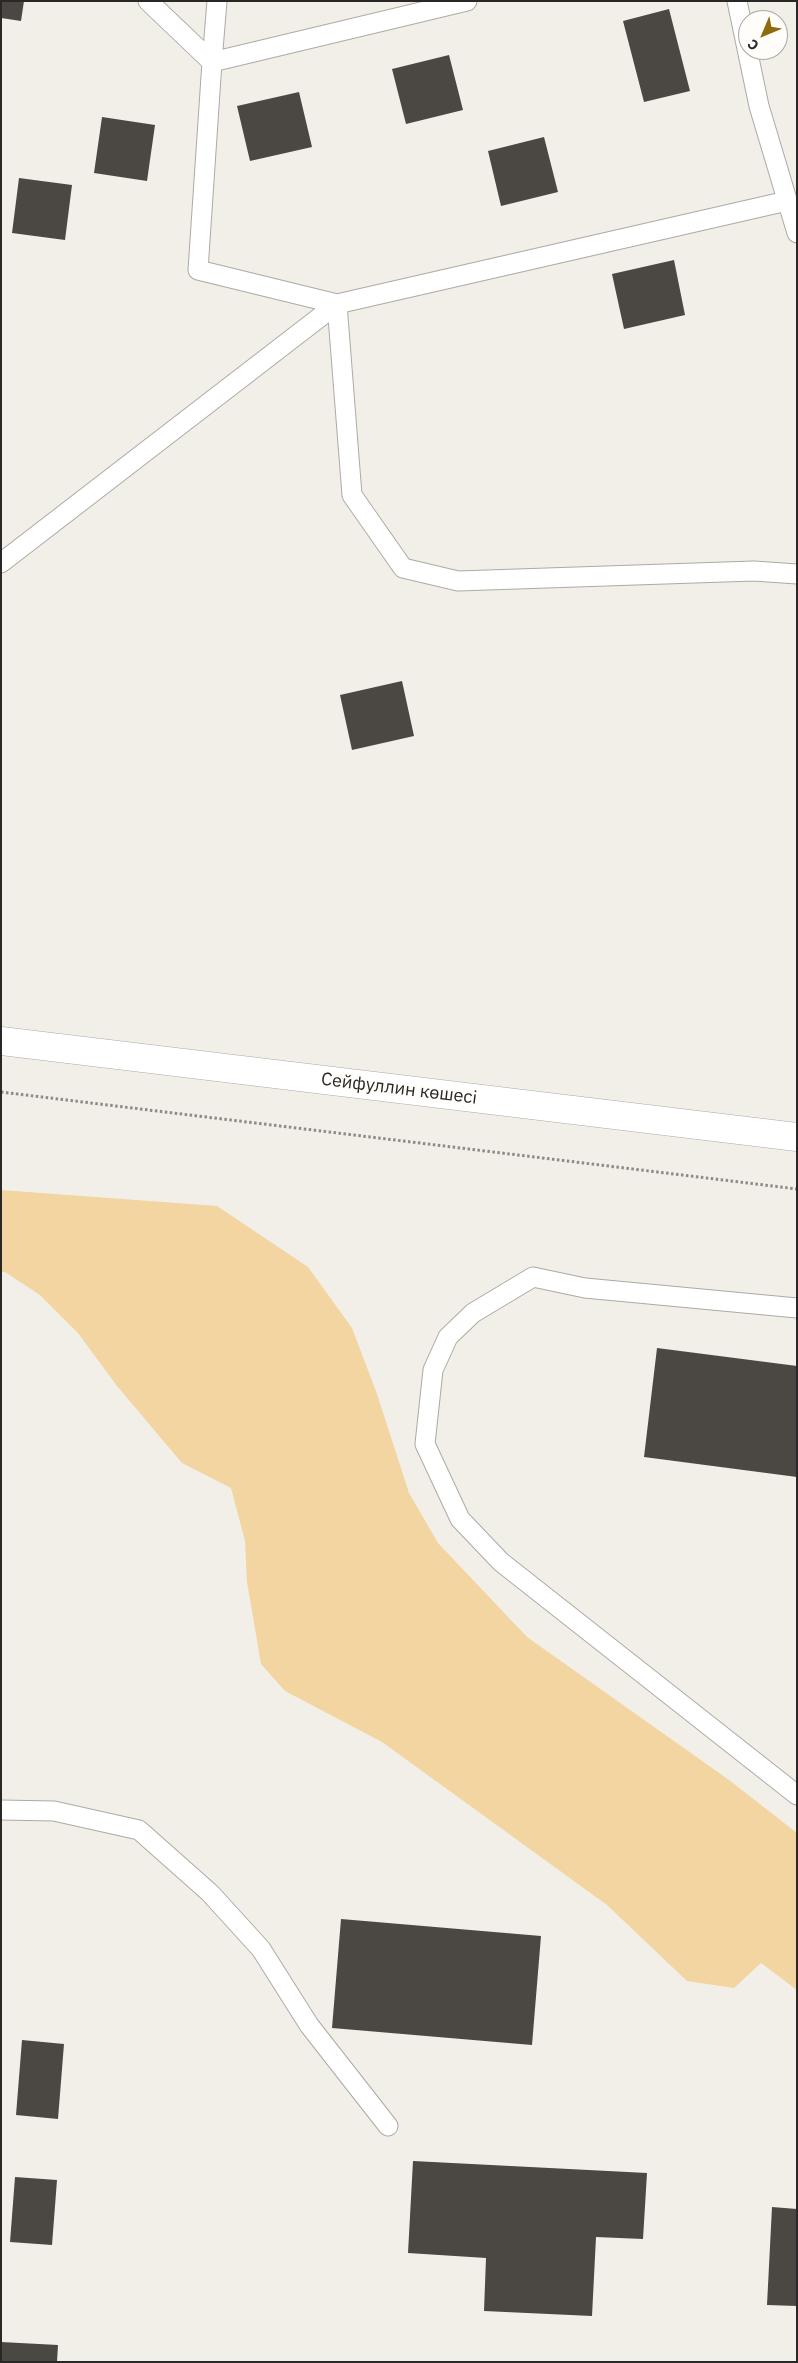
<!DOCTYPE html>
<meta charset="utf-8">
<style>
body{margin:0}
#map{position:relative;width:798px;height:2363px;overflow:hidden;background:#f2efe9;font-family:"IBM Plex Sans",sans-serif}
canvas{display:block}
.frame{position:absolute;inset:0;border:2px solid #292826;pointer-events:none}
.north{position:absolute;left:738px;top:10px;width:50px;height:50px;box-sizing:border-box;background:#fffdf9;border:1px solid #a9a8a5;border-radius:50%;rotate:225deg;font-size:14px;font-weight:700;line-height:20px;text-align:center;color:#292826}
.north::after{content:'';display:block;margin:auto;width:18px;height:22px;background:#8e690d;clip-path:polygon(50% 0,100% 100%,50% 72%,0 100%)}
</style>
<div id="map">
<canvas width="798" height="2363"></canvas>
<div class="frame"></div>
<div class="north">С</div>
</div>
<script>
const context = document.querySelector('canvas').getContext('2d');
context.lineJoin = 'round';
function paint(path, color) { context.fillStyle = color; context.fill(path, 'evenodd'); }
const toPath = rows => new Path2D(rows.map(r => 'M' + r).join(''));
function strokePath(path, color, width, dash) { context.strokeStyle = color; context.lineWidth = width; context.lineCap = dash ? 'butt' : 'round'; context.setLineDash(dash || []); context.stroke(path); }
function drawText(font, color, halo, rows, align = 'center') {
  context.font = font + ' "IBM Plex Sans",sans-serif'; context.lineWidth = 5; context.setLineDash([]); context.textBaseline = 'middle'; context.strokeStyle = halo; context.fillStyle = color; for (const [text, x, y, turn = 0] of rows) {
    context.save(); context.translate(x, y); context.rotate((+turn || 0) * Math.PI / 180); context.textAlign = isNaN(turn) ? turn : align; if (halo) context.strokeText(text, 0, 0); context.fillText(text, 0, 0); context.restore();
  }
}
paint(toPath([
 [1,1190,217,1206,308,1267,352,1328,377,1394,409,1493,438,1543,527,1637,729,1780,797,1833,797,1990,761,1963,734,1988,687,1981,607,1905,382,1742,285,1691,261,1664,247,1582,245,1541,231,1488,182,1463,117,1386,78,1333,40,1295,5,1272,1,1272]
]), '#f2d5a0');
paint(toPath([
 [1,1,24,1,21,21,1,18],
 [669,9,690,91,644,102,623,21],
 [449,55,463,110,406,124,392,69],
 [299,92,312,147,250,161,237,106],
 [102,117,155,125,147,181,94,173],
 [544,137,558,192,501,206,488,151],
 [19,178,72,185,65,240,12,233],
 [674,260,685,315,624,329,612,274],
 [402,681,414,736,352,750,340,695],
 [657,1348,797,1366,797,1477,644,1457],
 [341,1919,541,1936,532,2045,332,2028],
 [22,2040,64,2044,58,2119,16,2115],
 [413,2161,647,2173,643,2239,596,2237,592,2316,484,2311,486,2258,408,2253],
 [15,2177,57,2180,52,2245,10,2242],
 [772,2207,797,2209,797,2306,767,2305],
 [1,2342,58,2345,57,2362,1,2362]
]), '#4b4843');
const lane = toPath([
 [148,1,212,62,198,270,337,304,352,495,403,568,458,581,754,571,797,574],
 [217,1,212,62,467,1],
 [737,1,759,106,797,233],
 [1,563,337,304,787,201],
 [797,1308,585,1288,533,1277,473,1313,448,1337,433,1370,425,1444,460,1519,501,1562,797,1795],
 [1,1810,54,1811,139,1830,210,1893,261,1949,309,2025,388,2126]
]);
const secondary = toPath([
 [1,1041,797,1137]
]);
strokePath(lane, '#adaaa4', 21);
strokePath(secondary, '#adaaa4', 29);
strokePath(toPath([
 [1,1092,797,1189]
]), '#8d8b87', 3, [2.5, 2.5]);
strokePath(lane, '#fff', 19);
strokePath(secondary, '#fff', 28);
drawText('18px', '#292826', '#fffdf9', [
 ["Сейфуллин көшесі",399,1089,7]
]);
</script>
